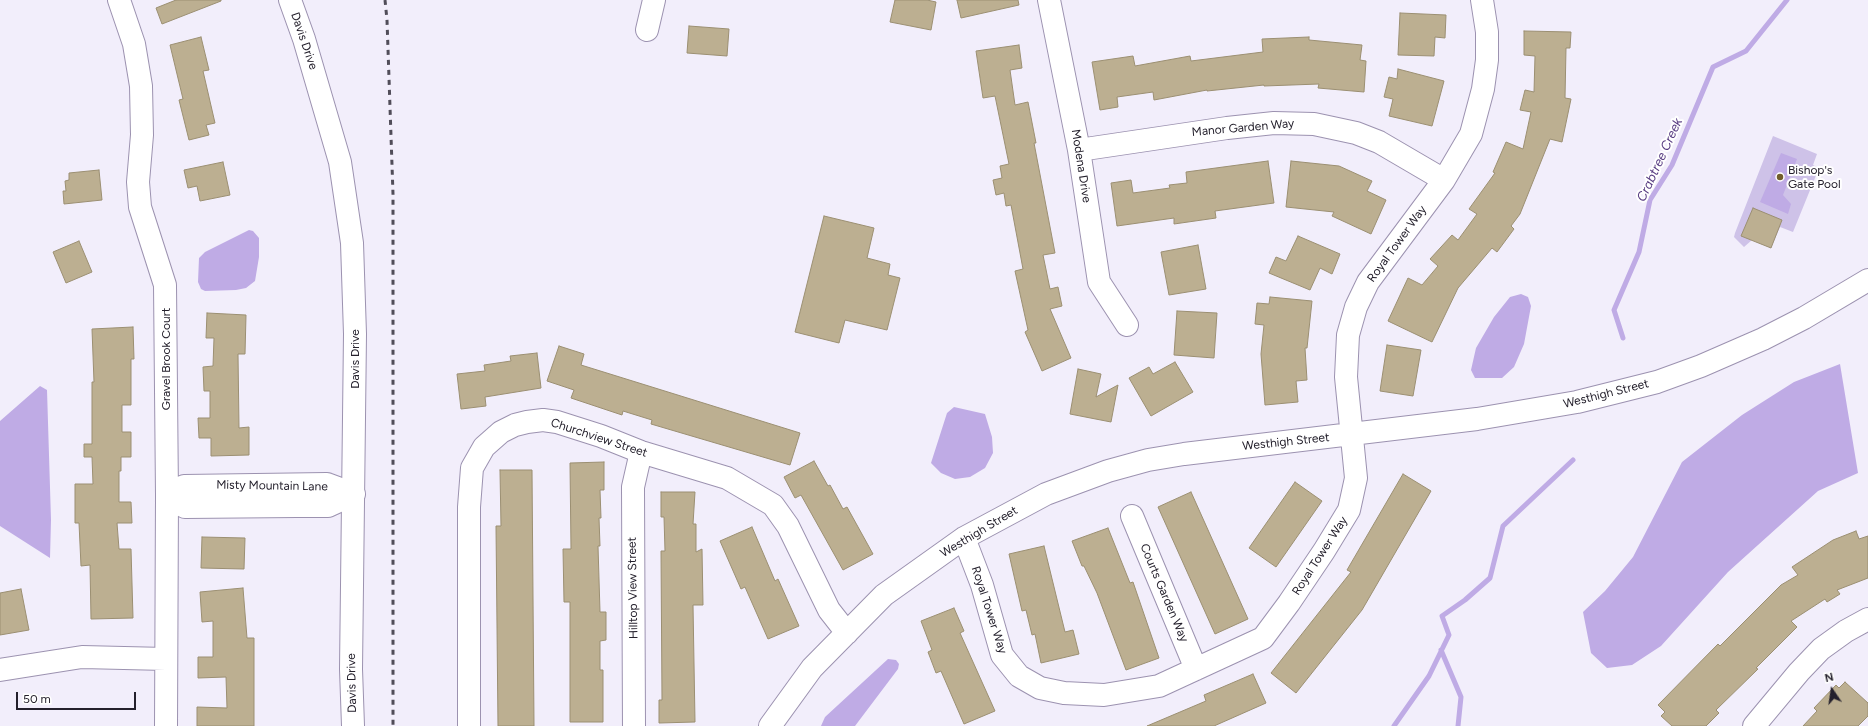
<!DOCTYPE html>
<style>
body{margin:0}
#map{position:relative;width:1868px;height:726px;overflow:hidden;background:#f2eefb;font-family:Figtree,sans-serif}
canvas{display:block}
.north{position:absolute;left:1812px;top:670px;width:40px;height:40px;-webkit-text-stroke:3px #fff;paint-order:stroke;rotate:347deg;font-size:11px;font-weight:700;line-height:16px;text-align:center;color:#24202c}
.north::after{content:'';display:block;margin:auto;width:14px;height:18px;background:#24202c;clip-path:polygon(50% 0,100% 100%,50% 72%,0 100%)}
.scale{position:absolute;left:16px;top:692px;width:120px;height:18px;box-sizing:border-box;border:2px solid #24202c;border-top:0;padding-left:5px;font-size:12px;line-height:14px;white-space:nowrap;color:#24202c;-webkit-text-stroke:3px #fff;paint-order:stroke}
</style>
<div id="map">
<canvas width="1868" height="726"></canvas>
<div class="north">N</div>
<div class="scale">50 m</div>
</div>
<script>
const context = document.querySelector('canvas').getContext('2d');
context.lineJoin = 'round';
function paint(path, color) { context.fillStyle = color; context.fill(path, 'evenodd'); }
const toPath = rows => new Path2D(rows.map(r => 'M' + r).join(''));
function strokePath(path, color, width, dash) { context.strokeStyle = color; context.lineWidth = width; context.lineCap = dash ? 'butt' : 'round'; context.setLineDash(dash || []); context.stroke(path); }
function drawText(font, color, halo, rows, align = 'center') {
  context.font = font + ' Figtree,sans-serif'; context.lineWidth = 4; context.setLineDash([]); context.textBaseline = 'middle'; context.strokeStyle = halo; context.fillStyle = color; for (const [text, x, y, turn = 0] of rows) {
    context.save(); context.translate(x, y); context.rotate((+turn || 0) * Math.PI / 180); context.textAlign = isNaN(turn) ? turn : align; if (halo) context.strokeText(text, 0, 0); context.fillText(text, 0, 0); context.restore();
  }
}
paint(toPath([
 [1773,136,1817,154,1813,165,1819,168,1793,232,1780,227,1771,248,1752,240,1744,247,1734,237,1735,233]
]), '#cec2e8');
paint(toPath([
 [1781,153,1797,159,1783,195,1791,204,1788,214,1760,202],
 [249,230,253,231,259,238,259,257,255,281,246,288,236,290,205,291,201,289,198,282,199,258,205,252],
 [1521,294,1528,297,1531,306,1524,344,1514,367,1502,378,1475,378,1471,370,1476,348,1494,317,1510,297],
 [1840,364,1858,473,1818,491,1728,572,1661,646,1632,665,1607,668,1591,653,1583,612,1605,591,1633,557,1682,462,1742,415,1794,382],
 [40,386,47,390,51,520,50,558,0,526,0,421],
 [954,407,985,414,992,437,993,453,985,468,970,477,955,479,941,473,931,463,947,413],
 [888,659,896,660,899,664,898,669,855,726,821,726,825,717]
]), '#bfabe5');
strokePath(toPath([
 [1623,338,1614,310,1639,252,1650,200,1672,165,1713,67,1746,51,1787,0],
 [1441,650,1461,697,1458,726],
 [1394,726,1429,676,1449,635,1442,616,1465,600,1490,578,1503,526,1573,460]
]), '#bfabe5', 5);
const building = toPath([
 [176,0,221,0,221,1,162,24,156,8,176,0],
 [895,0,927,0,936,2,931,30,890,22,895,0],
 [957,0,1018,0,1019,5,961,18,957,0],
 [1400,13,1446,15,1445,38,1435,37,1434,56,1398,55,1400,13],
 [689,26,729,29,727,56,687,53,689,26],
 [1524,31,1571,32,1570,48,1566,48,1565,98,1571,99,1562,142,1550,139,1520,214,1511,226,1514,229,1497,252,1492,248,1458,288,1432,342,1388,321,1408,278,1422,285,1438,266,1430,259,1452,235,1458,240,1477,214,1469,209,1495,173,1493,172,1506,142,1523,149,1531,112,1520,110,1525,90,1534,92,1535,56,1524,55,1524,31],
 [201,37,209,70,203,71,215,123,206,125,209,135,189,140,179,100,183,99,170,45,201,37],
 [1309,37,1309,40,1362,45,1360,60,1366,61,1364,92,1318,88,1319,84,1264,86,1264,85,1207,91,1207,90,1154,100,1153,92,1117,97,1118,107,1100,110,1092,62,1133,56,1135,66,1190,56,1191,61,1263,52,1262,39,1309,37],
 [1019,45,1022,68,1010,70,1015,105,1028,102,1036,143,1034,143,1055,253,1043,255,1050,289,1058,287,1062,306,1050,309,1071,358,1042,371,1025,332,1028,330,1015,271,1023,269,1011,205,1006,206,1004,193,996,195,993,180,1002,178,1000,166,1009,164,995,96,983,98,976,51,1019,45],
 [1398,69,1444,81,1432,126,1389,116,1393,99,1384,97,1389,77,1397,79,1398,69],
 [1268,161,1274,203,1215,211,1216,218,1174,224,1174,218,1117,226,1111,183,1131,180,1133,193,1170,188,1169,185,1187,183,1186,172,1268,161],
 [1291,161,1339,166,1372,181,1367,191,1386,200,1371,234,1332,216,1334,212,1286,207,1291,161],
 [223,162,230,195,200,201,197,186,188,188,184,170,223,162],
 [99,170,102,200,64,204,63,191,66,191,65,181,69,180,69,173,99,170],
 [1753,208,1782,220,1771,248,1741,236,1753,208],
 [824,216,874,228,867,258,890,264,888,275,900,278,887,330,845,320,839,343,795,332,824,216],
 [1298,236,1340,254,1332,274,1320,268,1310,290,1269,273,1276,257,1286,261,1298,236],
 [79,241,92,272,66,283,53,252,79,241],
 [1198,245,1206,289,1169,295,1161,252,1198,245],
 [1270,297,1312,301,1307,348,1305,348,1307,380,1296,381,1298,402,1265,405,1261,354,1264,325,1255,324,1257,303,1269,304,1270,297],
 [1177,311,1217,313,1214,358,1174,355,1177,311],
 [207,313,246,315,245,354,238,354,239,428,249,427,249,455,211,456,211,438,199,438,198,418,210,418,210,391,204,391,203,367,213,366,214,338,206,338,207,313],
 [133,327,134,359,131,359,131,405,122,405,122,432,131,432,131,457,121,457,121,471,119,471,119,502,131,502,132,523,117,523,119,549,131,549,133,618,91,619,90,565,81,566,79,523,75,523,75,484,93,484,92,457,84,457,84,444,92,444,92,382,94,382,92,329,133,327],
 [1387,345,1421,350,1413,396,1380,391,1387,345],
 [559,346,584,354,581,365,800,433,790,465,651,424,652,420,623,411,622,415,571,398,574,390,547,381,559,346],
 [537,353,541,388,485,397,486,406,461,409,457,374,485,371,484,365,511,361,510,356,537,353],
 [1175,362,1193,392,1151,416,1129,378,1149,367,1153,374,1175,362],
 [1078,369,1101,374,1096,397,1118,385,1111,422,1070,414,1078,369],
 [814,461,828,486,830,485,843,509,847,507,873,554,843,570,801,495,795,498,784,477,814,461],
 [604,462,604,490,600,490,601,518,599,518,600,546,598,546,600,612,606,612,606,640,600,641,600,670,603,670,603,722,570,722,570,602,564,602,563,549,571,549,570,463,604,462],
 [500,470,532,470,534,726,498,726,496,526,501,526,500,470],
 [1403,474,1431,491,1362,610,1296,693,1271,673,1351,572,1347,570,1403,474],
 [1295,482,1322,501,1276,567,1249,548,1295,482],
 [661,492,695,492,693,524,696,524,696,552,702,549,703,605,693,605,695,722,659,723,659,700,662,700,661,551,665,551,664,517,661,517,661,492],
 [1191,492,1248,619,1215,634,1158,507,1191,492],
 [752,527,775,581,778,579,799,626,768,639,745,587,741,589,720,541,752,527],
 [1108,528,1130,583,1133,582,1159,658,1126,670,1097,593,1084,566,1082,566,1072,541,1108,528],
 [1856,531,1859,539,1868,536,1868,578,1837,590,1840,594,1827,602,1825,599,1791,621,1797,627,1756,668,1758,669,1716,710,1719,713,1706,726,1672,726,1661,716,1665,712,1658,705,1718,644,1720,646,1781,585,1798,575,1792,567,1833,540,1856,531],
 [202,537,245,538,244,569,201,568,202,537],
 [1044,546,1065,632,1073,630,1079,654,1041,663,1035,634,1032,635,1026,610,1022,611,1009,554,1044,546],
 [243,588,247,638,254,638,254,726,197,726,197,707,227,708,226,677,198,678,198,657,213,657,213,621,202,622,200,592,243,588],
 [21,589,29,630,0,635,0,593,21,589],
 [954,608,964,631,960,633,995,711,964,724,941,671,936,673,928,652,932,650,921,621,954,608],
 [1253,674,1266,703,1214,726,1147,726,1206,701,1204,695,1253,674],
 [1845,682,1868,703,1868,716,1858,726,1803,726,1817,711,1814,708,1836,685,1839,688,1845,682]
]);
paint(building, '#bcaf91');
strokePath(building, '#9b8f72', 1);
const minor = toPath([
 [119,0,134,44,141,86,142,135,138,182,140,207,165,285,167,496,166,726],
 [1049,0,1079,150,1099,282,1127,325],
 [647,30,654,0],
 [1079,150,1227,128,1274,123,1314,124,1356,133,1379,142,1444,180],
 [327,484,354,494,328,506,297,506,185,507,167,496,184,486,327,484],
 [1132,516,1196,669],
 [964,538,982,585,1002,655,1019,676,1040,688,1064,693,1104,695,1159,686,1263,638,1289,603,1324,551,1349,510,1356,478,1346,377,1348,335,1356,307,1368,282,1444,180,1471,134,1483,89,1487,60,1487,32,1482,0],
 [0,670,82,657,166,659],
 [469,726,469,507,472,468,484,447,501,432,515,425,527,422,543,420,557,422,601,436,641,452,727,478,773,505,788,526,829,610,847,633],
 [634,726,633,487,641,452],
 [770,726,812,668,884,595,964,538,1046,494,1108,471,1148,460,1184,454,1477,419,1577,402,1657,382,1701,366,1763,339,1804,318,1868,280],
 [1754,726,1799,672,1821,649,1846,631,1868,619]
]);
const major = toPath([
 [290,0,304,39,340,162,352,243,355,334,351,669,353,726]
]);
strokePath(minor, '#9c92b0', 24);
strokePath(major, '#9c92b0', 24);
strokePath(minor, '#fff', 22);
strokePath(major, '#fff', 22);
strokePath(toPath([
 [385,0,387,20,393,194,393,726]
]), '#514d59', 3, [5, 5]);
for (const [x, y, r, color] of [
 [1780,177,4,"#725e2d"]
]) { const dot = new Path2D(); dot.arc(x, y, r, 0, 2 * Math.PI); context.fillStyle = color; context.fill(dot); strokePath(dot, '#fff', 1.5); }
drawText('12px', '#24202c', '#fff', [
 ["Davis Drive",304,41,71],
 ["Manor Garden Way",1243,128,-5],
 ["Modena Drive",1081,166,81],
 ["Royal Tower Way",1397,244,-54],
 ["Gravel Brook Court",166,359,-90],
 ["Davis Drive",355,359,-90],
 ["Westhigh Street",1606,394,-14],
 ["Churchview Street",599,438,18],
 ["Westhigh Street",1286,442,-6],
 ["Misty Mountain Lane",272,486,1],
 ["Westhigh Street",979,532,-31],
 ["Royal Tower Way",1320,556,-57],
 ["Hilltop View Street",633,588,-91],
 ["Courts Garden Way",1164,593,67],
 ["Royal Tower Way",989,610,72],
 ["Davis Drive",352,683,-91]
]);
drawText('12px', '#24202c', '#fff', [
 ["Bishop's",1788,170],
 ["Gate Pool",1788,184]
], 'left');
drawText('italic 13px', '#563a80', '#fff', [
 ["Crabtree Creek",1660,160,-65]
]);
</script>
